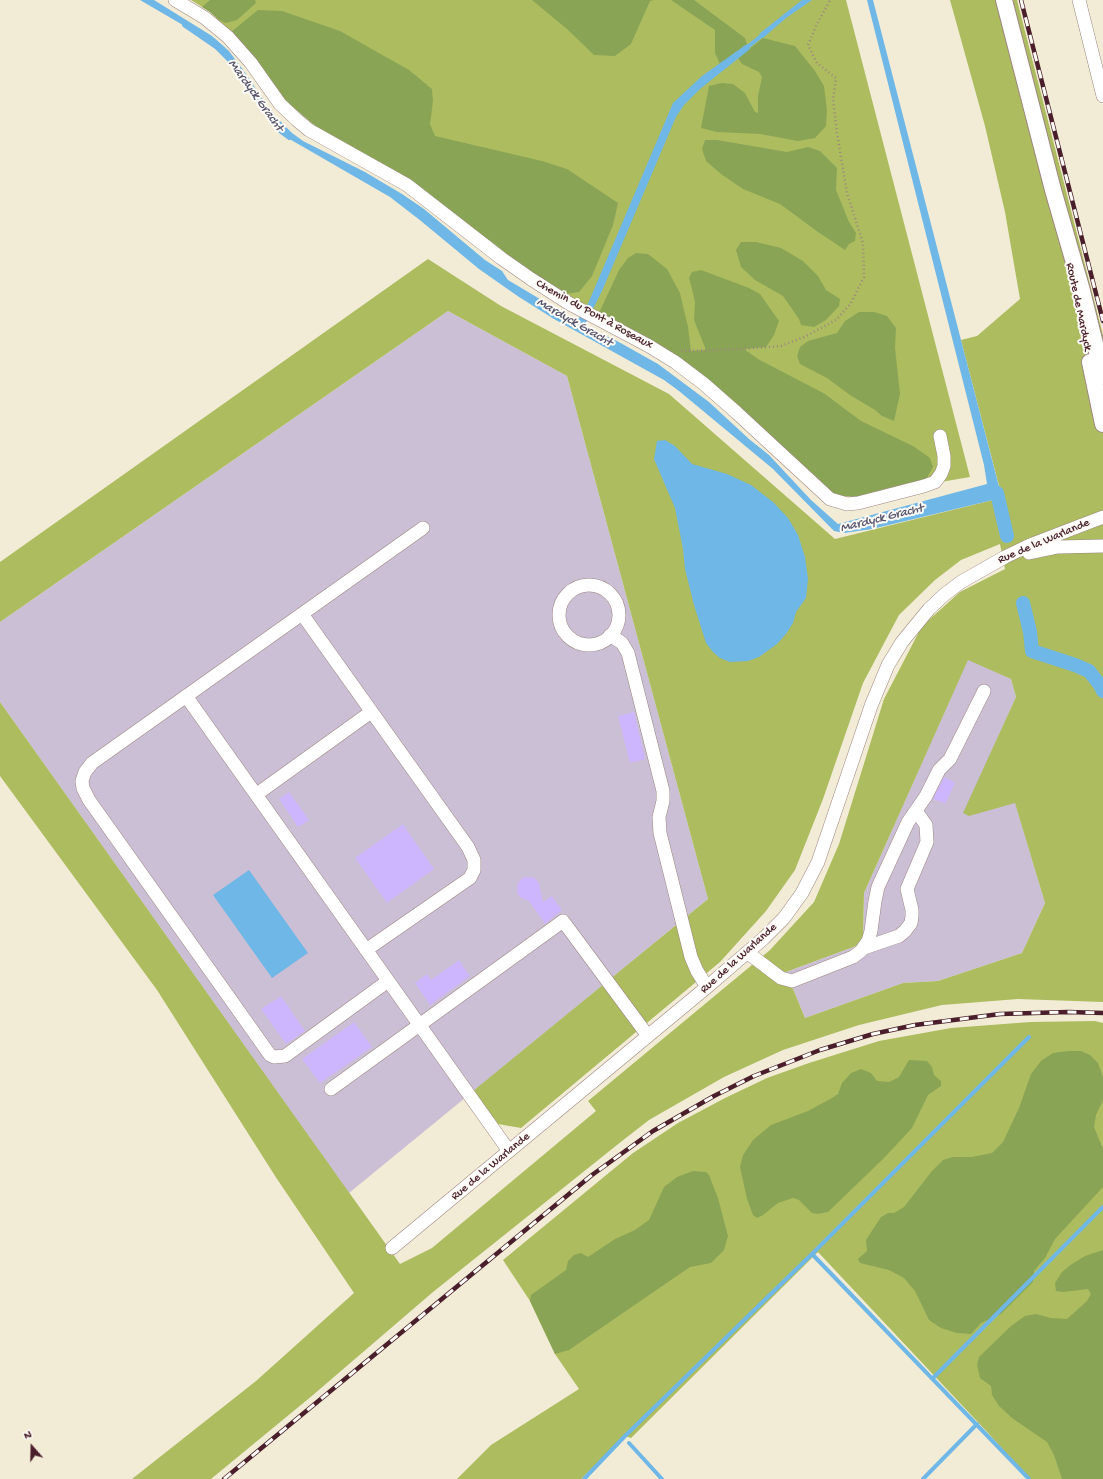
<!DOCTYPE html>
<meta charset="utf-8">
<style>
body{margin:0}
#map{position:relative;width:1103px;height:1479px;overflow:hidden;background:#f2ecd6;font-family:"Gochi Hand",sans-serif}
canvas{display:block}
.north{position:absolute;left:12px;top:1427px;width:40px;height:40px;-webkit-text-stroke:3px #fdfcf7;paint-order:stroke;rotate:340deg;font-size:11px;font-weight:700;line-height:16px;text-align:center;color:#4a1f2b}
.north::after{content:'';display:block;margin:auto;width:14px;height:18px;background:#4a1f2b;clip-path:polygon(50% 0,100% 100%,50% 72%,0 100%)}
</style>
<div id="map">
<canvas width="1103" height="1479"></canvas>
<div class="north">N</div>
</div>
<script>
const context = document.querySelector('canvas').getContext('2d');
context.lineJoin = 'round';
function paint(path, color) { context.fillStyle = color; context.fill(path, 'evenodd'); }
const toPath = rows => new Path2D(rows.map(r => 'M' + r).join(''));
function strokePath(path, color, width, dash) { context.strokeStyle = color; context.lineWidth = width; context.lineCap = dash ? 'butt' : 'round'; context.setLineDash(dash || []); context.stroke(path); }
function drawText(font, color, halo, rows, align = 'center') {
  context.font = font + ' "Gochi Hand",sans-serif'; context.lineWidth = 4; context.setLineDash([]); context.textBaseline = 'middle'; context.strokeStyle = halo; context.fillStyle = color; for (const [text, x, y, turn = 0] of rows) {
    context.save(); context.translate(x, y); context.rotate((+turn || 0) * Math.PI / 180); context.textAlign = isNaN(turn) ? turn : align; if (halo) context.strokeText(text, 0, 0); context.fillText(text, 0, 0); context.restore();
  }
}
paint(toPath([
 [448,311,567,376,708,899,349,1193,0,702,0,622],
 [968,659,1011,679,1016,697,964,813,969,815,1015,802,1045,903,1022,953,938,981,903,983,805,1018,786,972,856,946,863,937,864,893]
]), '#cbbfd5');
paint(toPath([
 [191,0,846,0,970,477,853,497,657,343,571,298,283,99,246,47,210,12],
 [950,0,1017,0,1103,335,1103,1002,1018,999,942,1005,859,1025,783,1050,724,1077,649,1120,622,1141,433,1292,313,1395,211,1479,132,1479,256,1381,354,1293,277,1179,157,990,0,776,0,702,400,1264,432,1248,596,1111,588,1101,770,950,814,902,839,844,884,699,922,626,960,592,1005,569,1000,544,961,560,935,580,899,615,863,683,823,799,795,870,766,911,720,962,521,1128,498,1124,473,1091,708,899,567,376,448,311,0,622,0,562,428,259,501,306,669,394,835,539,993,500,998,526,996,513,1005,509,961,340,977,336,1020,299,1005,212,985,126],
 [968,660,1011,679,1016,697,963,813,969,816,1015,803,1045,903,1022,953,938,981,903,983,805,1018,786,972,856,946,863,937,864,893],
 [1095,1021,1103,1023,1103,1479,1029,1479,989,1434,818,1252,631,1438,625,1436,581,1479,457,1479,491,1445,579,1389,555,1354,530,1301,503,1260,633,1153,678,1123,725,1098,767,1078,809,1063,879,1041,951,1028,1030,1022]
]), '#adbc5f');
paint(toPath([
 [210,0,255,0,256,3,237,20,226,23,219,20,210,12,202,7],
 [532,0,654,0,650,1,631,44,615,56,594,55,567,29],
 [671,0,694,0,745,38,747,44,720,64,715,53,715,30],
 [258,10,282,11,340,31,409,70,432,89,433,101,430,124,435,136,542,161,567,169,618,203,613,225,592,276,579,292,565,294,325,134,283,99,246,47,231,32],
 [763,38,795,46,815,71,824,86,827,110,826,126,815,138,798,141,760,134,717,132,701,128,709,86,722,83,733,84,745,93,755,112,758,113,758,96,762,77,759,72,742,64,738,58],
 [705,140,717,140,787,152,808,147,820,151,837,168,836,190,849,222,856,233,855,241,849,244,845,250,818,232,780,204,743,189,721,174,706,161,702,149],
 [741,242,756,242,781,248,803,261,818,276,826,290,840,299,839,306,826,320,814,327,801,325,799,319,783,296,755,280,741,267,736,250],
 [636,253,648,254,667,269,680,293,688,327,691,351,706,350,694,320,695,302,692,289,689,278,692,272,701,270,749,288,760,294,779,321,774,335,766,347,744,349,758,359,825,394,861,421,913,446,930,458,933,467,927,478,907,488,853,497,834,495,657,343,599,313,619,270,628,258],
 [859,312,874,312,887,316,896,328,895,348,900,394,894,421,882,416,875,410,850,395,827,378,800,364,797,356,800,347,808,341,837,333,845,321],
 [1068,1051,1081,1051,1090,1055,1098,1063,1103,1077,1103,1100,1096,1115,1094,1127,1103,1149,1103,1187,1055,1239,1045,1258,1034,1271,1033,1282,1001,1314,981,1323,971,1334,957,1333,941,1328,929,1320,915,1291,904,1278,889,1270,860,1263,858,1259,867,1251,866,1240,881,1217,888,1213,894,1213,904,1207,932,1171,943,1160,953,1157,972,1157,992,1153,1003,1142,1019,1108,1031,1074,1041,1061,1053,1053],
 [909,1060,927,1061,932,1067,934,1075,941,1081,941,1086,928,1095,912,1128,883,1159,828,1212,818,1214,812,1213,799,1200,793,1198,778,1203,763,1215,757,1218,753,1215,747,1199,740,1167,743,1155,753,1140,771,1125,808,1111,832,1098,838,1094,842,1083,851,1073,861,1069,871,1073,877,1081,889,1082,899,1077],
 [693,1171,706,1172,709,1175,718,1198,728,1236,724,1250,711,1263,690,1267,569,1350,555,1354,530,1301,531,1295,566,1270,568,1261,574,1255,581,1253,588,1257,615,1239,635,1230,649,1220,664,1187,677,1177],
 [1103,1250,1103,1479,1062,1479,1054,1455,1047,1442,1012,1418,999,1406,992,1395,991,1386,980,1378,977,1365,979,1357,1011,1326,1025,1316,1036,1314,1051,1318,1067,1319,1087,1301,1091,1294,1088,1289,1063,1292,1056,1291,1055,1283,1062,1272,1072,1264,1085,1256]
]), '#8aa456');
paint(toPath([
 [140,0,154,0,212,36,220,43,229,51,246,74,272,113,292,133,303,141,365,172,402,194,424,209,485,260,502,271,508,280,575,320,579,318,587,306,673,103,702,76,747,44,750,49,700,89,684,105,676,117,602,291,585,325,587,328,617,341,658,364,709,402,749,439,769,455,811,500,838,524,987,484,984,465,867,0,873,0,1005,510,996,513,993,500,872,529,844,533,834,531,773,469,679,391,664,380,554,319,519,297,479,269,421,221,390,197,286,137,277,129,231,62,216,47,188,28],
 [802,0,812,0,786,18,763,38,759,34],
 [665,440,675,446,692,464,727,474,751,485,773,502,788,518,798,535,805,557,808,579,806,598,796,612,793,623,786,634,777,644,759,657,748,661,730,662,720,658,713,652,706,643,694,605,685,569,683,549,675,508,654,459,657,441],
 [249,870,308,953,272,978,213,895]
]), '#6fb7e7');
strokePath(toPath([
 [184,25,216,47,231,62,277,129,289,138],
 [745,49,765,33],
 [812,1254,1029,1479],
 [933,1378,1103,1207],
 [629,1443,662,1479],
 [584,1479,625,1436,812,1254,1029,1037],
 [923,1479,977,1424]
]), '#6fb7e7', 4);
strokePath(toPath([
 [997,493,1007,536],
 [1023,603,1030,632,1032,651,1075,665,1089,671,1100,685,1103,691]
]), '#6fb7e7', 14);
paint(toPath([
 [634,712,645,759,630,763,618,716],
 [944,777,955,783,945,804,933,799],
 [289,792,309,820,298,827,279,799],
 [403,824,434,869,387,903,355,858],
 [530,877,534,878,539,883,543,902,552,896,562,910,545,924,529,901,521,898,517,893,517,886,520,880,525,877],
 [459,960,470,976,430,1005,415,983,427,974,431,980],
 [281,996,305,1031,286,1044,261,1009],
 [354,1022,372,1047,320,1083,302,1059]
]), '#cdb6fd');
const minor = toPath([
 [175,0,205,18,228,37,251,63,280,104,297,120,309,130,407,185,501,258,531,279,570,304,649,346,675,362,704,384,737,413,830,499,847,504,858,503,924,486,935,482,941,474,944,466,944,456,940,436],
 [1079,0,1103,96],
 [1029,553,1058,547,1103,546],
 '559 615a30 30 0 1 1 60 0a30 30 0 1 1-60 0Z',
 [302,614,468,847,474,860,474,870,470,878,366,950],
 [610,635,622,643,628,653,663,791,663,801,659,817,660,833,691,957,697,971,707,987],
 [186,696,509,1151],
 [257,794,371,712],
 [864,948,899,936,905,931,911,923,912,916,912,910,907,889,927,842,926,825,916,811],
 [748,953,781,978,792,981,853,957,861,951,868,941,871,931,875,901,878,887,908,822,926,796,939,770,950,759,984,691],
 [388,981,285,1056,274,1057,270,1055,89,800,83,788,82,781,85,772,92,763,423,528],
 [331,1089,563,921,648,1036],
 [392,1248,707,987,764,938,784,918,802,893,818,862,871,706,888,665,902,642,929,609,944,595,961,582,1005,557,1030,545,1103,517]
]);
const major = toPath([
 [1004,0,1053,190,1081,287,1103,376],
 [1090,362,1103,424]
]);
strokePath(minor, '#9e8680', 14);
strokePath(major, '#9e8680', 18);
strokePath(toPath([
 [681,351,743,349,781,346,804,337,836,320,851,303,864,277,863,243,847,193,837,133,833,99,836,78,817,63,808,45,817,24,830,0]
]), '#9e8680', 2.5, [1, 3]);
strokePath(minor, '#fff', 13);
strokePath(major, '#fff', 16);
const rail = toPath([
 [1021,0,1103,321],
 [224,1479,592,1175,653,1131,714,1096,754,1076,820,1050,873,1034,915,1025,1000,1014,1068,1012,1103,1013]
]);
strokePath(rail, '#4a1f2b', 4.5);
strokePath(rail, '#fdfcf7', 3, [9]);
drawText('12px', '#4a1f2b', '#fdfcf7', [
 ["Route de Mardyck",1078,307,78],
 ["Chemin du Pont à Roseaux",594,315,29],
 ["Rue de la Warlande",1044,542,-23],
 ["Rue de la Warlande",739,959,-42],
 ["Rue de la Warlande",491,1167,-40]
]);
drawText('italic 13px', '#57546d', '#fdfcf7', [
 ["Mardyck Gracht",255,96,54],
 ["Mardyck Gracht",574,323,30],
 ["Mardyck Gracht",882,519,-14]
]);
</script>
